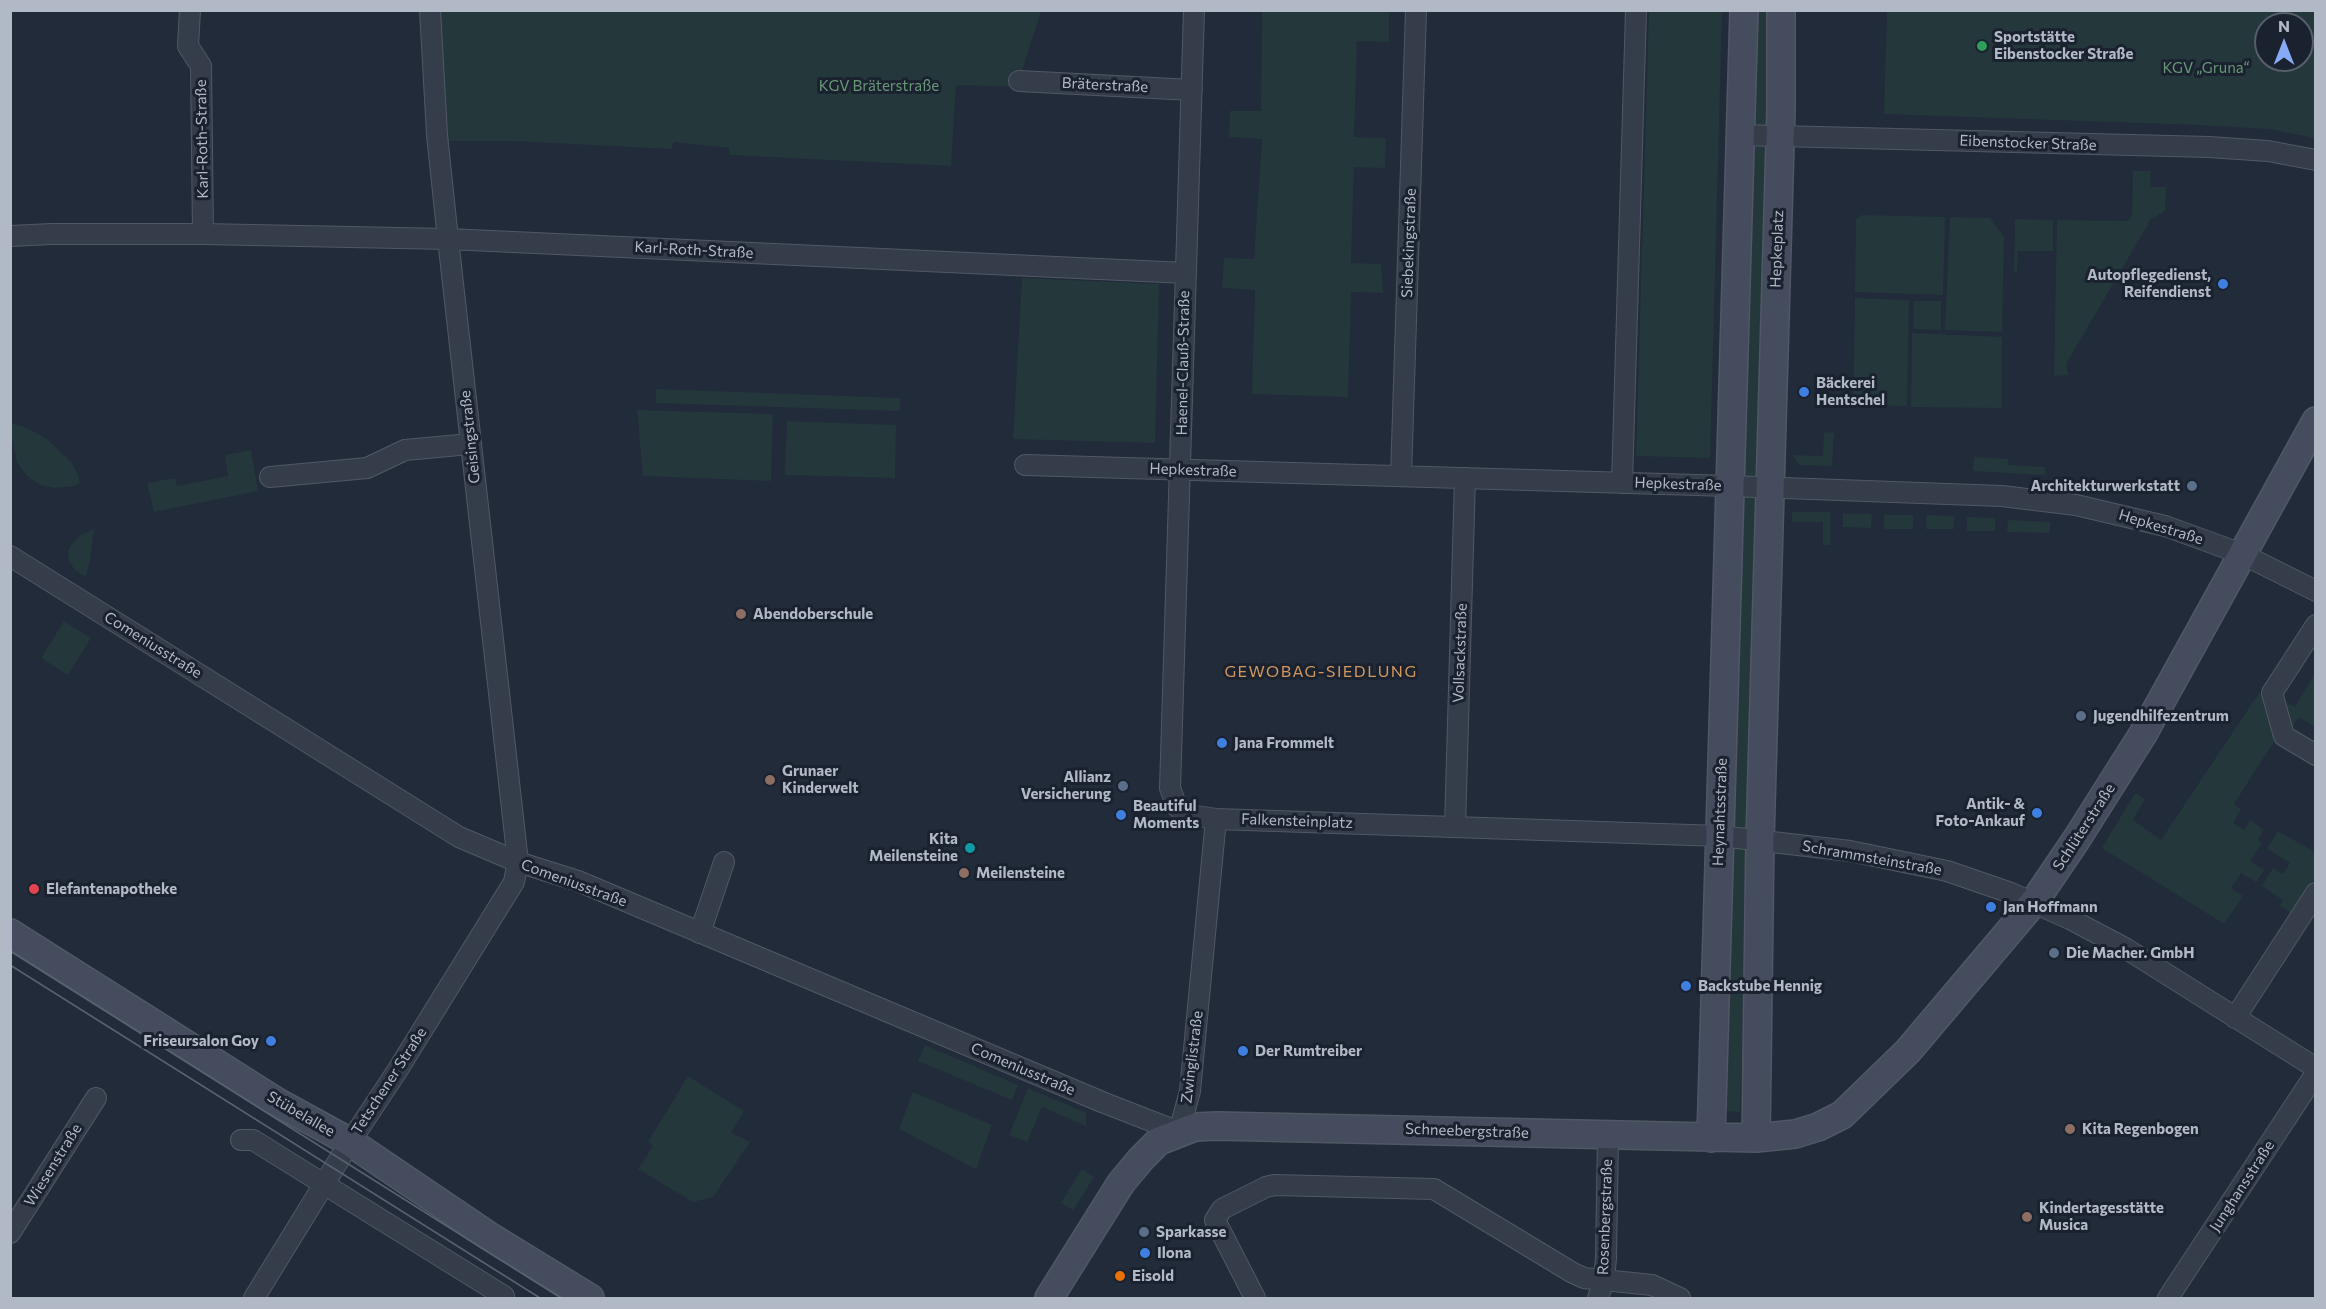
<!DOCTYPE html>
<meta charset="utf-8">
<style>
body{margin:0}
#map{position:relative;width:2326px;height:1309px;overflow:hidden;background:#222b3a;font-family:Commissioner,sans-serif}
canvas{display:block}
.frame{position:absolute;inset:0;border:12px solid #b1b8c6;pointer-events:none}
.north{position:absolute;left:2254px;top:12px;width:60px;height:60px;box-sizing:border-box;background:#1b222f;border:2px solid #575e6b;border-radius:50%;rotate:0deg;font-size:16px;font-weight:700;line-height:24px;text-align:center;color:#b1b8c6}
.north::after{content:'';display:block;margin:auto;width:21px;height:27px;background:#86aaf6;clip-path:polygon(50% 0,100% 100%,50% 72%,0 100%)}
</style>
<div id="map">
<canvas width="2326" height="1309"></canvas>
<div class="frame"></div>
<div class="north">N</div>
</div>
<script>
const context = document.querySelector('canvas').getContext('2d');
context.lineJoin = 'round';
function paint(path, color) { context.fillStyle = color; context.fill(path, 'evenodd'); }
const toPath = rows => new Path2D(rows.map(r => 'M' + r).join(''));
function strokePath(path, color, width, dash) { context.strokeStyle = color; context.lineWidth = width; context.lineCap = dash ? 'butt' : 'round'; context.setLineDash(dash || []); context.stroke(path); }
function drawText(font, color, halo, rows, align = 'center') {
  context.font = font + ' Commissioner,sans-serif'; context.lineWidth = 6; context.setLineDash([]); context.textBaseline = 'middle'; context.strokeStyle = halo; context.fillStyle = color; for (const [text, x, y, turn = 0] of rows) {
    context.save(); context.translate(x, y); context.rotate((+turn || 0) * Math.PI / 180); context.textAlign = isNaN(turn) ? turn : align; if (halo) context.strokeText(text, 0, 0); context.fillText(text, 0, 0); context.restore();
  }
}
paint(toPath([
 [1773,10,1740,1112,1723,1111,1756,11],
 [441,11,1041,11,1017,87,956,85,951,166,730,155,729,148,674,142,671,149,514,141,446,141],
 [1262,11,1389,11,1389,42,1357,41,1354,137,1386,138,1385,168,1354,167,1351,263,1381,264,1383,293,1351,292,1348,397,1252,394,1255,290,1222,288,1224,258,1254,259,1262,139,1229,137,1230,111,1261,111],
 [1649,11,1722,11,1710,458,1636,456],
 [1887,11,2315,11,2315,138,2269,129,2198,125,1884,114],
 [2266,24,2302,24,2302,60,2266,60],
 [2133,171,2150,171,2150,187,2166,187,2165,211,2151,219,2066,364,2068,375,2054,376,2057,220,2128,221,2132,216],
 [1862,215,1945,217,1943,295,1855,292,1856,219],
 [1950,217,1990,218,2004,237,2002,332,1945,330],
 [2015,219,2053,220,2053,251,2018,251,2017,271,2014,271],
 [1022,278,1159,284,1155,443,1013,439],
 [1855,298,1909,300,1907,406,1853,405],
 [1914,301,1941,301,1941,330,1914,329],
 [1912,333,2002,337,2002,408,1911,407],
 [656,389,900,398,900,411,656,403],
 [637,410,773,414,771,481,643,476],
 [787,421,896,425,895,478,785,475],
 [11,423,27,428,47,439,71,462,79,477,79,483,75,486,55,488,40,485,27,476,17,462,11,434],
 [1824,432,1834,433,1832,466,1800,465,1792,455,1823,456],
 [251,450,258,491,154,512,147,483,175,478,177,486,228,476,225,455],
 [1974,457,2008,459,2008,465,2045,467,2045,475,1973,471],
 [1792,512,1830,512,1830,545,1823,545,1823,522,1792,522],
 [1843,514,1872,514,1871,528,1843,527],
 [1884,515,1913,515,1913,529,1884,529],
 [1926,515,1954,516,1954,529,1926,529],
 [1967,517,1995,518,1995,531,1967,531],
 [2008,520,2050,522,2050,533,2007,532],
 [94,529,90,560,86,577,76,571,69,562,68,551,73,542,81,535],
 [64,621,91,638,68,675,41,658],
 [2315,673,2315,727,2299,717,2292,727,2287,724,2280,699,2295,707],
 [2259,693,2265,696,2277,737,2234,804,2241,809,2233,823,2244,830,2250,820,2264,830,2258,840,2262,843,2250,861,2264,870,2256,882,2241,873,2231,888,2243,896,2224,924,2102,848,2135,793,2145,799,2133,820,2161,840],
 [2278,831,2315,852,2315,881,2294,915,2280,906,2283,900,2262,886,2273,868,2283,874,2290,863,2267,849],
 [925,1045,1018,1085,1012,1100,918,1061],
 [688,1076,744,1111,731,1133,750,1142,713,1197,693,1202,638,1169,653,1146,648,1142],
 [1028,1088,1086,1113,1086,1126,1042,1107,1027,1142,1009,1135],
 [913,1092,992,1125,976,1169,899,1129],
 [1082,1169,1094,1177,1073,1210,1061,1203]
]), '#24373b');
const street = toPath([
 [190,10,188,46,201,66,203,234],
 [1194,10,1170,788,1177,807,1190,815,1216,819,1720,836,1850,851,1947,871,2011,893,2070,919,2125,948,2316,1068],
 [1019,81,1192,90],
 [1740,135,2209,147,2268,151,2316,160],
 [10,236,52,234,203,234,448,239,1186,273],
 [1025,465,1730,486,2002,496,2076,505,2165,526,2242,554,2316,591],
 [1401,476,1416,10],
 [270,477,367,468,405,450,470,444],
 [1622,483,1636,10],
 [10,556,459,837,518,862,578,881,1102,1102,1179,1132,1190,1091,1216,819],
 [2316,625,2272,693,2284,736,2316,755],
 [1455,827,1465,478],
 [700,933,724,862],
 [2235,1018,2316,893],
 [241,1140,253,1140,504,1296],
 [10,1233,96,1098],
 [254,1298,350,1142,397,1071,514,882,518,862,448,239,437,135,430,10],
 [1255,1298,1215,1220,1222,1209,1266,1187,1274,1185,1434,1189,1573,1273,1584,1278,1652,1285,1680,1298],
 [1598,1298,1604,1280,1606,1258,1608,1135],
 [2168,1298,2316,1073]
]);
const secondary = toPath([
 [10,933,277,1102,350,1142,489,1236,590,1298],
 [1711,1138,1744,10],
 [1756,1138,1760,840,1781,109,1781,10],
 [1049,1298,1121,1183,1141,1159,1159,1141,1195,1127,1217,1126,1756,1138,1795,1134,1818,1127,1842,1115,1908,1051,2034,902,2076,840,2143,734,2316,421]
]);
strokePath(street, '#515865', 22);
strokePath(secondary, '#515865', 30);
strokePath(street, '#363d4a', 20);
strokePath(secondary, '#444c5d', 27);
strokePath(toPath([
 [10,951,561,1298],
 [10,965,540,1298]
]), '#586171', 1.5);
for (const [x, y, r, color] of [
 [1982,46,6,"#2e9e5b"],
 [2223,284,6,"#3f7fe0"],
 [1804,392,6,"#3f7fe0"],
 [2192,486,6,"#5c6f8a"],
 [741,614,6,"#8d6e63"],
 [2081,716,6,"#5c6f8a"],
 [1222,743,6,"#3f7fe0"],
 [770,780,6,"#8d6e63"],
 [1123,786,6,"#5c6f8a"],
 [2037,813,6,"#3f7fe0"],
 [1121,815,6,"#3f7fe0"],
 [970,848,6,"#0f9aa8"],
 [964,873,6,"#8d6e63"],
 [34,889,6,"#e0444e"],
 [1991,907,6,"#3f7fe0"],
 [2054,953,6,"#5c6f8a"],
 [1686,986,6,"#3f7fe0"],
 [271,1041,6,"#3f7fe0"],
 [1243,1051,6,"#3f7fe0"],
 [2070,1129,6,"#8d6e63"],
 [2027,1217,6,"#8d6e63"],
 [1144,1232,6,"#5c6f8a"],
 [1145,1253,6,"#3f7fe0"],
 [1120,1276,6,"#e8710a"]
]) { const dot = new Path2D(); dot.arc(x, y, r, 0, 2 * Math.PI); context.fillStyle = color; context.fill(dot); strokePath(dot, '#1b222f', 2); }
drawText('bold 15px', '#b1b8c6', '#1b222f', [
 ["Sportstätte",1994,37],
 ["Eibenstocker Straße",1994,54],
 ["Autopflegedienst,",2211,275,"right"],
 ["Reifendienst",2211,292,"right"],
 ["Bäckerei",1816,383],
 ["Hentschel",1816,400],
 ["Architekturwerkstatt",2180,486,"right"],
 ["Abendoberschule",753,614],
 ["Jugendhilfezentrum",2093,716],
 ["Jana Frommelt",1234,743],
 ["Grunaer",782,771],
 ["Kinderwelt",782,788],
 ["Allianz",1111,777,"right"],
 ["Versicherung",1111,794,"right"],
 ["Antik- &",2025,804,"right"],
 ["Foto-Ankauf",2025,821,"right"],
 ["Beautiful",1133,806],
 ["Moments",1133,823],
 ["Kita",958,839,"right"],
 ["Meilensteine",958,856,"right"],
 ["Meilensteine",976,873],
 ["Elefantenapotheke",46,889],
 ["Jan Hoffmann",2003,907],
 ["Die Macher. GmbH",2066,953],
 ["Backstube Hennig",1698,986],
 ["Friseursalon Goy",259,1041,"right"],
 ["Der Rumtreiber",1255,1051],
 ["Kita Regenbogen",2082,1129],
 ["Kindertagesstätte",2039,1208],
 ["Musica",2039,1225],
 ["Sparkasse",1156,1232],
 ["Ilona",1157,1253],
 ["Eisold",1132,1276]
], 'left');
drawText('15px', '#689776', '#1b222f', [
 ["KGV „Gruna“",2206,68],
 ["KGV Bräterstraße",879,86]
]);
drawText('15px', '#b1b8c6', '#1b222f', [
 ["Bräterstraße",1105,85,3],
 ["Karl-Roth-Straße",202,139,-91],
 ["Eibenstocker Straße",2028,143,2],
 ["Siebekingstraße",1409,243,-88],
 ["Hepkeplatz",1777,249,-88],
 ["Karl-Roth-Straße",694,250,3],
 ["Haenel-Clauß-Straße",1183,363,-89],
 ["Geisingstraße",470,437,-96],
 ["Hepkestraße",1193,470,2],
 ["Hepkestraße",1678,484,2],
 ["Hepkestraße",2161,527,17],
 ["Comeniusstraße",153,645,32],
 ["Vollsackstraße",1460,653,-88],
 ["Heynahtsstraße",1720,812,-88],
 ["Falkensteinplatz",1297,821,2],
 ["Schlüterstraße",2084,827,-57],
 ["Schrammsteinstraße",1872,858,10],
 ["Comeniusstraße",574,883,20],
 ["Zwinglistraße",1192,1057,-83],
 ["Comeniusstraße",1023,1069,23],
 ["Tetschener Straße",389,1081,-57],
 ["Stübelallee",301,1114,30],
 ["Schneebergstraße",1467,1131,2],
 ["Wiesenstraße",53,1165,-58],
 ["Junghansstraße",2242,1186,-57],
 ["Rosenbergstraße",1605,1217,-88]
]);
context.letterSpacing = '1.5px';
drawText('16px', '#d29860', '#1b222f', [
 ["GEWOBAG-SIEDLUNG",1321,672]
]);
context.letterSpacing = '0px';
</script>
